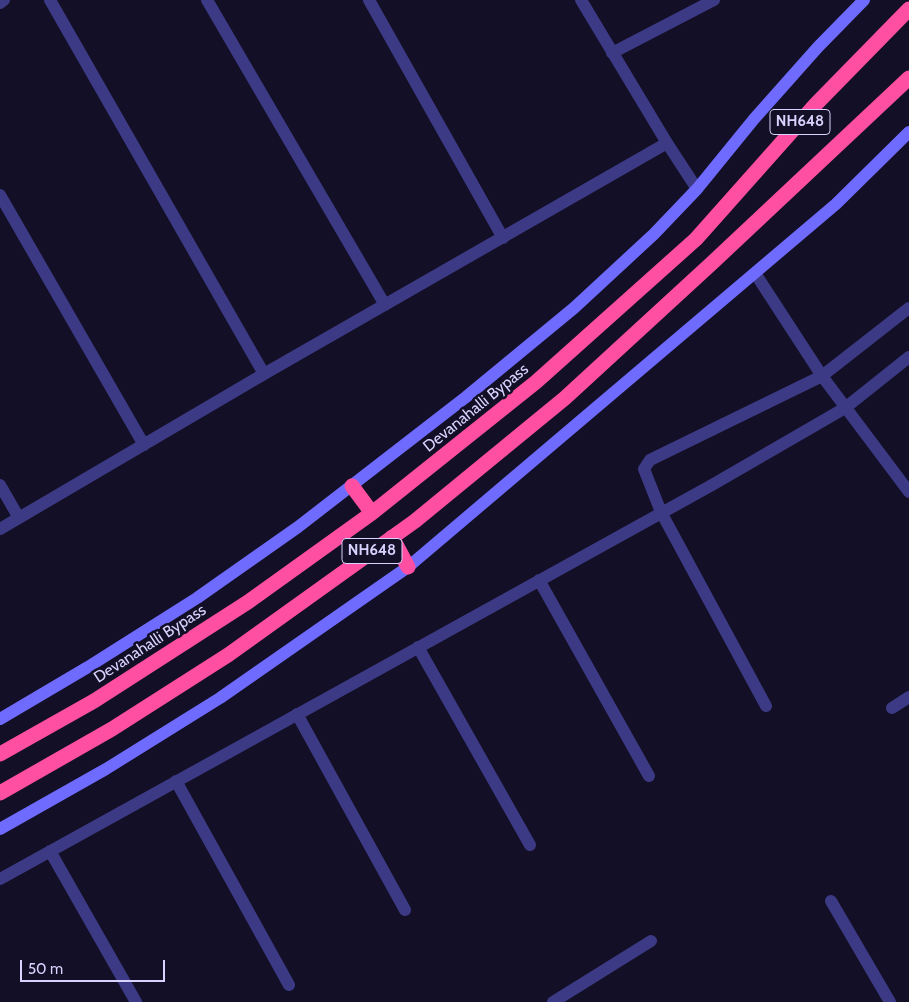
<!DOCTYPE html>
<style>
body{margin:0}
#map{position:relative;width:909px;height:1002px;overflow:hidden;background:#130f26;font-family:Cabin,sans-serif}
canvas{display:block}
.scale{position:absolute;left:20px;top:960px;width:145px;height:22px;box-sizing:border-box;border:2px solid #d9d4ff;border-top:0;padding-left:6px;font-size:15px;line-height:18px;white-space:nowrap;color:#d9d4ff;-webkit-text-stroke:4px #130f26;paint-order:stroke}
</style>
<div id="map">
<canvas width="909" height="1002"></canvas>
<div class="scale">50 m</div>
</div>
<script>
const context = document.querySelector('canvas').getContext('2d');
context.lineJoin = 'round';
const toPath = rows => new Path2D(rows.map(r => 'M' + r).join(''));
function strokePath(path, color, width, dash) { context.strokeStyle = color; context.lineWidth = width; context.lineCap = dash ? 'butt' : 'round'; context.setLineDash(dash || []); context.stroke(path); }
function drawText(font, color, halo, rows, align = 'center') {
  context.font = font + ' Cabin,sans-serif'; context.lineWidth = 5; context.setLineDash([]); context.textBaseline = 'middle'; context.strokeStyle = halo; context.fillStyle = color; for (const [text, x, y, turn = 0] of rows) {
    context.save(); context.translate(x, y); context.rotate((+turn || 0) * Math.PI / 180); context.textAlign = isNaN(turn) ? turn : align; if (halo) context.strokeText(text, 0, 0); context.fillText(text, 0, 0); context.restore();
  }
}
strokePath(toPath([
 [50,0,264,374],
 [207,0,385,305],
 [369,0,503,238],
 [581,0,667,143,697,189],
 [0,3,4,0],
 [612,53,714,0],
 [0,195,144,445],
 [755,273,822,376,909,492],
 [0,485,19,518],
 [0,529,264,374,667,143],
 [539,580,649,776],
 [418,647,530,845],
 [766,706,661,512,644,469,650,460,822,376,909,308],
 [892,708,909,697],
 [297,714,405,910],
 [176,781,289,985],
 [50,851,136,1002],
 [0,879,712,485,845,408,909,357],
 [831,901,890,1002],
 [553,1002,651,941]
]), '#3d3a85', 12);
strokePath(toPath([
 [0,719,88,667,197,598,298,527,466,397,574,308,654,234,697,189,754,119,818,47,864,0],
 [0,829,106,769,220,698,408,567,836,204,909,132]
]), '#6f6bff', 12);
strokePath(toPath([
 [352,486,372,513],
 [392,537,408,567],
 [0,754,94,701,248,602,372,513,536,382,696,239,816,104,909,9],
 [0,793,112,729,228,655,415,521,565,398,712,263,909,78]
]), '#ff4fa3', 15);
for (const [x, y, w] of [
 [800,122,60],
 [372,551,60]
]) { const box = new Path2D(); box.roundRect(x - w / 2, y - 12.5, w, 25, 4); context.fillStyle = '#130f26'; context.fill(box); strokePath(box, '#d9d4ff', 1); }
drawText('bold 15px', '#d9d4ff', null, [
 ["NH648",800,122],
 ["NH648",372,551]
]);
drawText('16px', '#d9d4ff', '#130f26', [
 ["Devanahalli Bypass",476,408,-39],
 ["Devanahalli Bypass",150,644,-33]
]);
</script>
